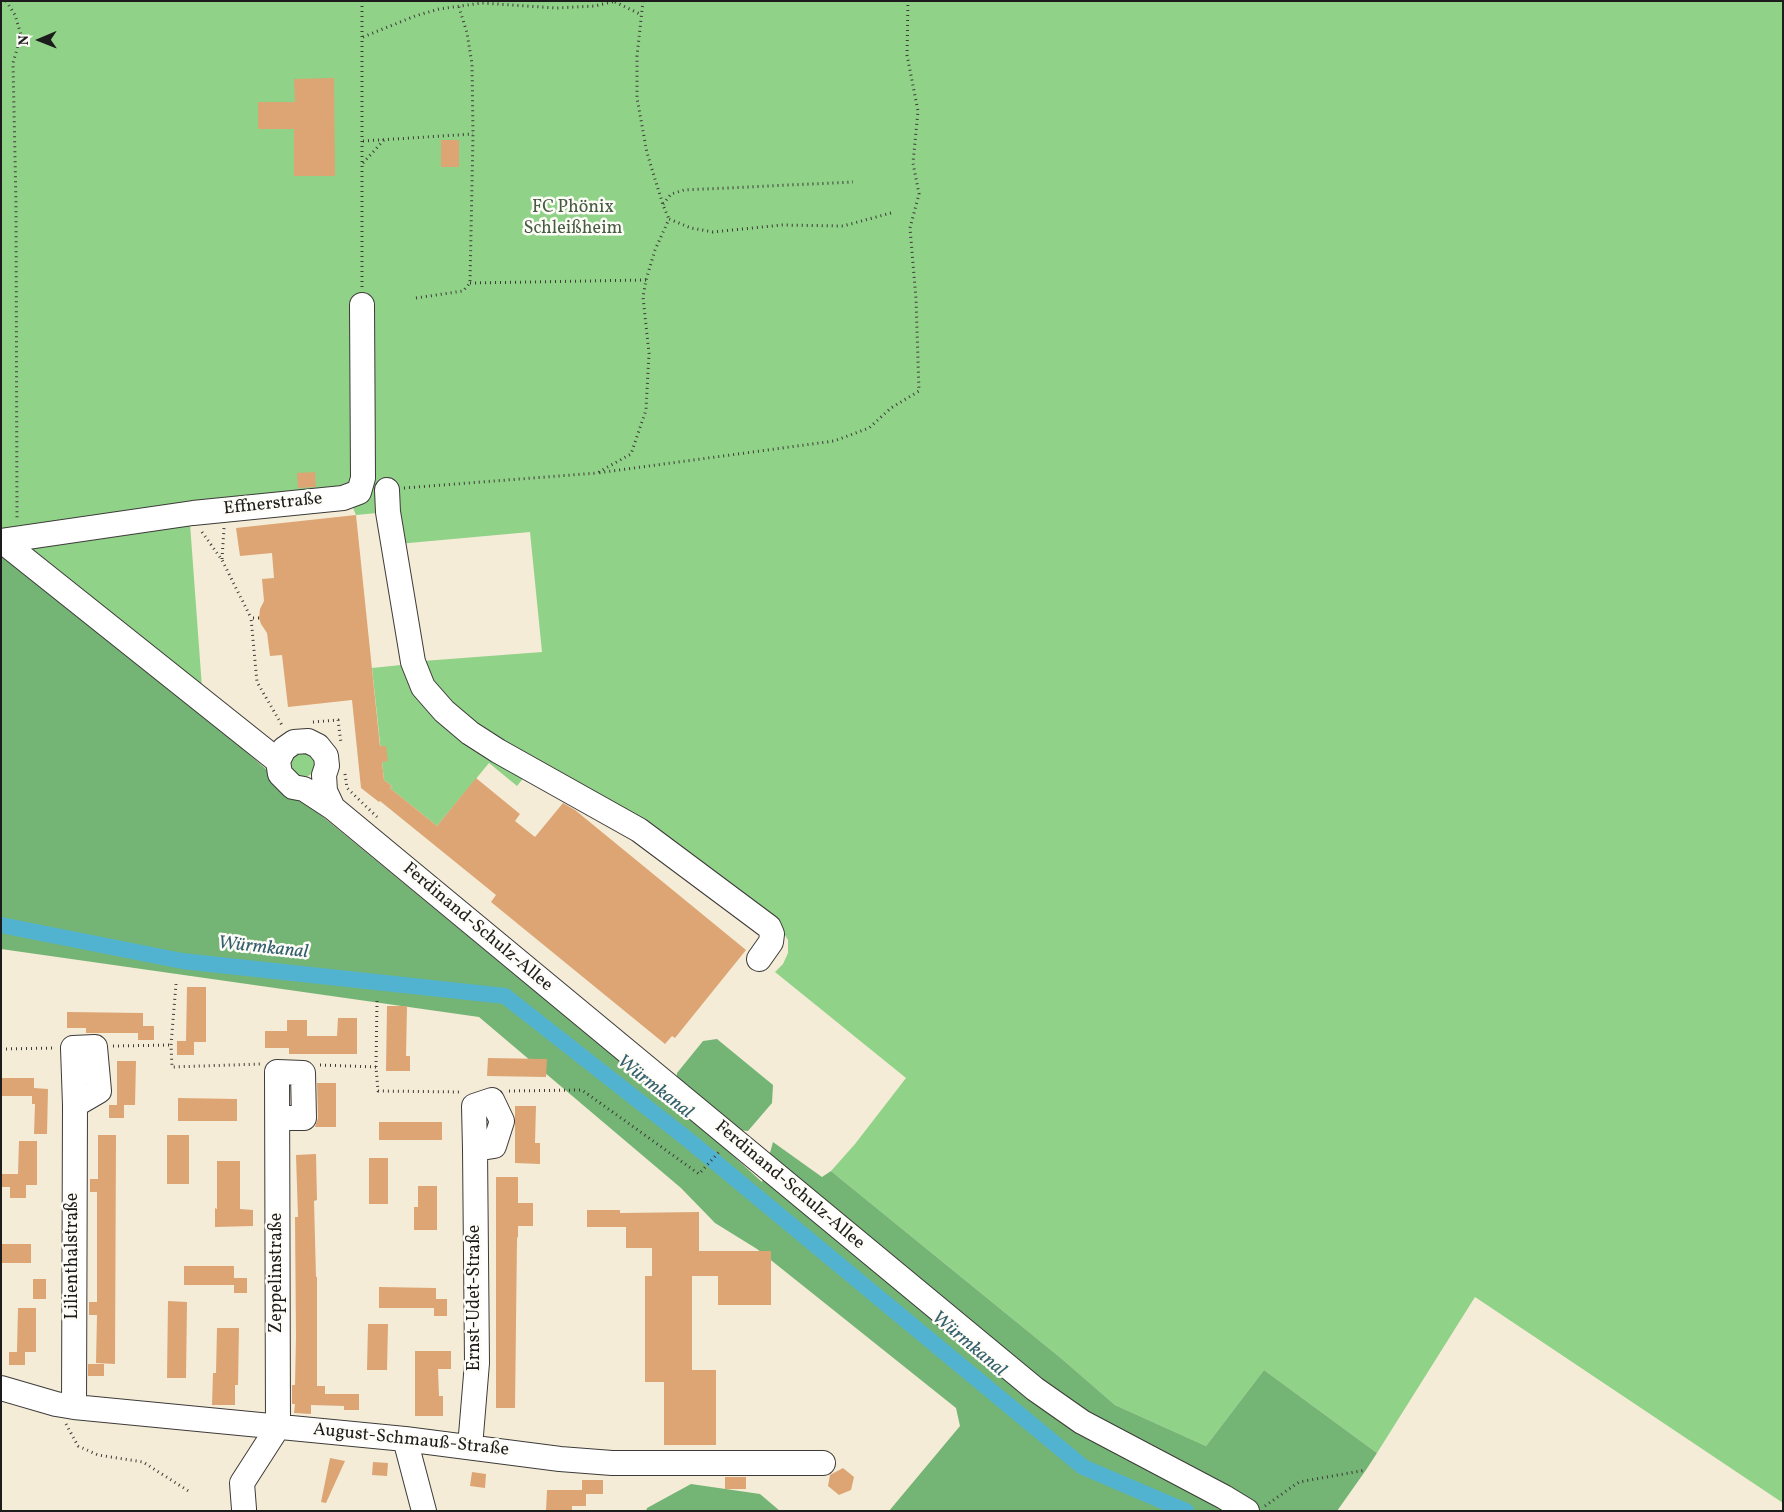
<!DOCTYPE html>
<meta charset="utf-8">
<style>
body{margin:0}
#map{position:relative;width:1784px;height:1512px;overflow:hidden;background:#f5ecd8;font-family:Vollkorn,serif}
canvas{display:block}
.frame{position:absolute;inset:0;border:2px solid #1c1c1c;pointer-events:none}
.north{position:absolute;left:15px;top:15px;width:50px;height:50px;-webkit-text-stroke:4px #fdfcf7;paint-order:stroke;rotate:269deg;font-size:14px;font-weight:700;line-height:20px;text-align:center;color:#1c1c1c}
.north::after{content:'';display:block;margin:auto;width:18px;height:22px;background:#1c1c1c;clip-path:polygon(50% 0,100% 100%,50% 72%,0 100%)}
</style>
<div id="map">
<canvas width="1784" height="1512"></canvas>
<div class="frame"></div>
<div class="north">N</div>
</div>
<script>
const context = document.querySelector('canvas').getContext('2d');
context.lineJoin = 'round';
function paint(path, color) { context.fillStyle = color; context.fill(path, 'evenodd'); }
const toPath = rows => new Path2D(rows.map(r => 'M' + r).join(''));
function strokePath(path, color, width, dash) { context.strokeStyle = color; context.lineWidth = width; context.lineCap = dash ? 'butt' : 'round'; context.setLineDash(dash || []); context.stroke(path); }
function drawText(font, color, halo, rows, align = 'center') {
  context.font = font + ' Vollkorn,serif'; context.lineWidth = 5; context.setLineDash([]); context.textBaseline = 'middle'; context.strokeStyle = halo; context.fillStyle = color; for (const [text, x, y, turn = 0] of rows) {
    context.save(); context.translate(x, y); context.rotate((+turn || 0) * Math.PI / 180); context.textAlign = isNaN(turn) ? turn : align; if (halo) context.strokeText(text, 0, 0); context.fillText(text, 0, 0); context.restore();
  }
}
paint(toPath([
 [1,1,1783,1,1783,1503,1475,1297,1377,1453,1264,1370,1206,1446,1115,1405,1062,1359,831,1171,855,1144,906,1078,775,972,783,964,788,953,788,940,782,930,445,706,423,661,542,652,530,532,398,544,388,512,356,515,346,491,189,510,204,715,1,547],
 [401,665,525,776,517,786,489,763,437,826,390,788,392,786,384,780,372,668],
 '291 765a12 12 0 1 1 24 0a12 12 0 1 1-24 0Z'
]), '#91d289');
paint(toPath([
 [1,547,204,715,283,784,717,1141,762,1182,773,1142,822,1177,831,1171,1062,1359,1115,1405,1206,1446,1264,1370,1377,1453,1366,1470,1337,1511,889,1511,960,1426,956,1408,757,1249,715,1223,681,1188,479,1017,1,949],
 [717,1039,773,1085,772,1103,748,1131,737,1130,676,1081,677,1073,703,1041],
 [691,1484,760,1494,780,1511,646,1511,647,1508]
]), '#74b475');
strokePath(toPath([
 [1,925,182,961,505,996,691,1142,1083,1467,1186,1511]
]), '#52b3d1', 16);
paint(toPath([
 [334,78,335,176,294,176,294,129,258,129,258,102,295,102,294,79],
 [441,140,459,140,459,167,441,167],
 [315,472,316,487,298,488,297,473],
 [356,515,380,746,386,746,388,761,382,762,384,780,392,786,390,788,437,826,476,778,520,814,515,821,535,837,563,803,575,810,746,950,675,1038,672,1036,665,1044,491,902,496,895,380,801,379,802,361,788,352,700,288,707,282,655,270,656,267,633,261,624,259,618,260,609,264,601,262,579,274,578,272,553,240,556,236,528],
 [187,987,206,987,206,1042,194,1042,194,1055,177,1055,177,1041,186,1041],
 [387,1006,407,1006,406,1056,410,1056,410,1071,386,1071],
 [67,1012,143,1013,143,1026,154,1026,154,1040,138,1040,138,1033,86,1033,86,1028,67,1028],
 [338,1018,357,1018,357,1054,289,1054,289,1048,265,1048,265,1031,287,1031,287,1020,307,1020,307,1036,337,1036],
 [488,1058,547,1059,546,1077,487,1076],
 [117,1061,136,1061,135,1105,117,1105],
 [1,1078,34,1078,34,1088,48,1089,47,1134,34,1134,35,1104,32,1104,32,1096,1,1096],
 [317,1083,336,1083,336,1127,315,1127,318,1118],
 [178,1098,237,1099,237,1121,178,1121],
 [109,1105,124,1105,124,1118,109,1118],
 [515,1106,536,1106,535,1143,540,1143,540,1164,515,1163],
 [379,1122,442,1122,442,1140,379,1140],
 [98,1135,116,1135,115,1364,96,1363,97,1315,89,1315,89,1302,97,1302,97,1192,90,1192,90,1179,98,1179],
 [167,1135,189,1135,189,1184,167,1184],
 [19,1141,37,1141,37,1185,26,1185,26,1198,10,1198,10,1187,1,1187,1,1174,18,1174],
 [316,1154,317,1200,314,1201,316,1277,317,1277,317,1386,325,1386,325,1394,359,1394,359,1410,344,1410,344,1406,311,1405,311,1414,294,1413,295,1404,292,1404,292,1385,295,1385,296,1337,295,1217,298,1217,296,1155],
 [369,1158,388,1158,388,1204,369,1204],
 [217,1161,240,1161,240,1209,253,1210,253,1226,215,1227,215,1208,217,1209],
 [496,1177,518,1177,518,1203,533,1203,533,1226,518,1226,518,1237,517,1238,515,1408,496,1408],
 [418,1186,437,1186,437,1230,414,1230,414,1207,418,1207],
 [587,1210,620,1210,620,1213,699,1212,699,1251,771,1251,771,1305,718,1305,718,1276,692,1276,692,1370,716,1370,716,1445,664,1445,664,1382,645,1382,645,1276,652,1276,652,1248,626,1248,626,1227,587,1227],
 [1,1244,31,1244,31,1263,1,1263],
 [184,1266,234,1266,234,1285,184,1285],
 [234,1278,247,1278,247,1293,234,1293],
 [33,1279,46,1279,46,1299,33,1299],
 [379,1287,436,1288,436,1299,447,1299,447,1316,434,1316,434,1308,379,1308],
 [168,1301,187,1302,186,1378,167,1378],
 [18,1308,36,1308,36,1352,17,1352],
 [368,1324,388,1324,387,1370,367,1370],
 [217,1328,239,1328,238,1385,235,1385,235,1405,212,1405,213,1373,216,1373],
 [415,1351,451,1351,451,1369,438,1369,439,1396,443,1396,443,1416,415,1416],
 [9,1352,25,1352,25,1365,9,1365],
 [88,1364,104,1364,104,1376,88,1376],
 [330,1458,345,1461,326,1503,321,1502],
 [373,1462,388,1463,387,1476,372,1475],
 [843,1468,854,1477,851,1490,839,1495,828,1486,830,1475],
 [472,1472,486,1474,485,1488,470,1486],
 [725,1477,746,1477,746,1489,725,1489],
 [582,1480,603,1480,603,1494,586,1494,586,1506,572,1506,572,1511,546,1511,547,1490,582,1490]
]), '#dca573');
const minor = toPath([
 [387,490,388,512,413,662,423,687,444,711,470,733,498,751,639,830,769,927,772,934,771,942,759,959],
 [1,541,193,513,343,498,359,492,363,478,362,305],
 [2,541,278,761],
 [333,808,325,791,324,775,327,766,326,756,318,746,308,741,294,742,284,749,278,761,280,774,293,787,304,789,333,808,1035,1389,1082,1422,1224,1497,1247,1511],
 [1,1388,56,1404,74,1407,405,1439,560,1459,612,1463,823,1463],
 [74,1407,75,1105,99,1091,95,1047,73,1048,75,1105],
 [405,1439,424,1511],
 [470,1447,477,1363,475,1149,474,1106,492,1100,502,1121,494,1146,475,1149],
 [244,1509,242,1483,278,1427,277,1072,303,1073,304,1118,278,1118]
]);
strokePath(minor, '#3d3b38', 26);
strokePath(toPath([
 [6,1,15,15,21,35,13,63,16,204,17,521],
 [643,1,637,56,637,98,647,153,663,205,669,219],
 [615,2,642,15],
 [363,37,415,16,439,9,482,3,556,8,595,6,616,1],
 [363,141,473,134],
 [363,163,384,140],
 [663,204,671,194,684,190,853,182],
 [891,213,843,226,782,225,713,232,691,228,669,219,655,250,646,280,643,297,649,353,646,410,631,454,597,473,834,441,869,428,891,408,919,391,916,299,910,228,919,194,913,163,918,111,907,55,908,1],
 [470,283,646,280],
 [362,287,362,1],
 [416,298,463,291,470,283,473,134,472,64,467,33,459,7],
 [404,488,597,473],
 [202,532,222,560,251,618],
 [222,559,224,528],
 [259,618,251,618,257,682,283,727],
 [313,722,338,720,341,743],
 [345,774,347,788,377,817],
 [176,984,171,1045,172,1067,261,1064],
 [113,1046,171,1045],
 [1,1049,56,1048],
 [320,1065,376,1067,378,1091,461,1092],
 [376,1067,377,1000],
 [509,1091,582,1090,699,1174,719,1152],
 [66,1424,78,1446,98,1455,143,1462,190,1492],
 [1265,1506,1299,1482,1366,1470]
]), '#3d3b38', 3, [1, 4]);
strokePath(minor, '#fff', 24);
drawText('18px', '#455c42', '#fdfcf7', [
 ["FC Phönix",573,209],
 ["Schleißheim",573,230]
]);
drawText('18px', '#1c1c1c', '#fdfcf7', [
 ["Effnerstraße",273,505,-6],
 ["Ferdinand-Schulz-Allee",477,928,40],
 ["Ferdinand-Schulz-Allee",789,1186,40],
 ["Lilienthalstraße",74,1256,-90],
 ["Zeppelinstraße",278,1273,-90],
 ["Ernst-Udet-Straße",476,1298,-90],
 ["August-Schmauß-Straße",411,1441,6]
]);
drawText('italic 19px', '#34606d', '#fdfcf7', [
 ["Würmkanal",263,949,6],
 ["Würmkanal",654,1088,38],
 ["Würmkanal",968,1345,40]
]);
</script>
